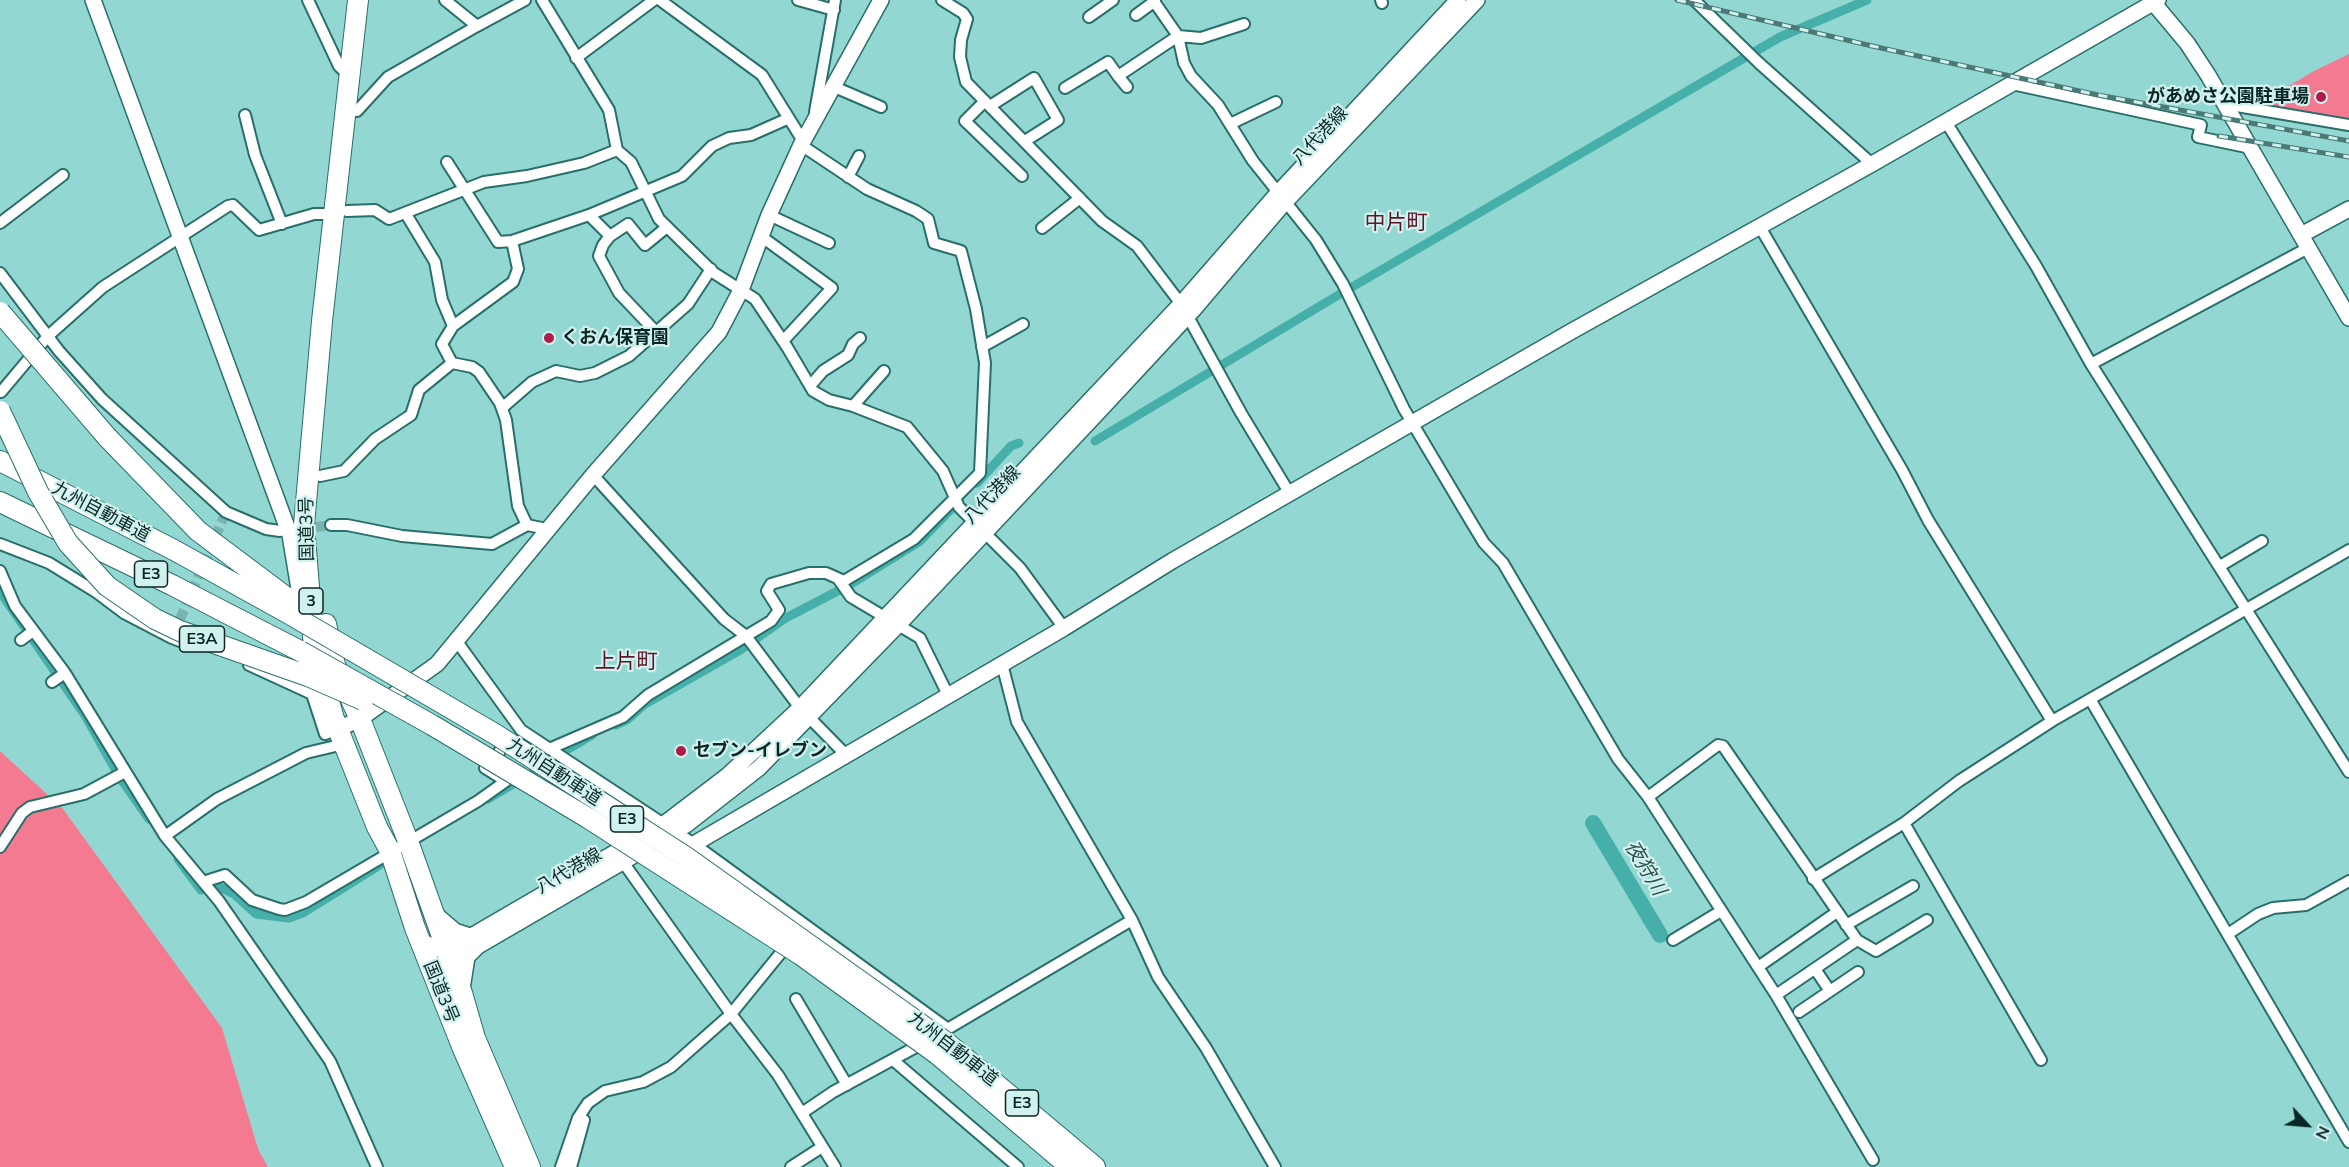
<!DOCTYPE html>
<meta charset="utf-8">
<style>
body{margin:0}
#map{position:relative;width:2349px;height:1167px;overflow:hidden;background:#93d7d2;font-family:Mulish,sans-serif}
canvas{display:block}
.north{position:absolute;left:2277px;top:1095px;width:60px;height:60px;-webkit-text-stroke:4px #d0f1ee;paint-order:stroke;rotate:116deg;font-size:16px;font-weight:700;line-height:24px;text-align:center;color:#092625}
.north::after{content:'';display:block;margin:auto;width:21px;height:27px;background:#092625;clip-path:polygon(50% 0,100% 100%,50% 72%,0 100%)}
</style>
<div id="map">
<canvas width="2349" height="1167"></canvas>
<div class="north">N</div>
</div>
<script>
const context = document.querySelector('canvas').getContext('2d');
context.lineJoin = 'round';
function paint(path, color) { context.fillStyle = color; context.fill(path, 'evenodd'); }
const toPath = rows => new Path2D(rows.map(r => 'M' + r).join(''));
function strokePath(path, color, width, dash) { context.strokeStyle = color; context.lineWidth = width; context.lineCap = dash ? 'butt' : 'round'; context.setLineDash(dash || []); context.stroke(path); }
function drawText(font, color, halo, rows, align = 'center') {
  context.font = font + ' Mulish,"Noto Sans JP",sans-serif'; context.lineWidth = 4.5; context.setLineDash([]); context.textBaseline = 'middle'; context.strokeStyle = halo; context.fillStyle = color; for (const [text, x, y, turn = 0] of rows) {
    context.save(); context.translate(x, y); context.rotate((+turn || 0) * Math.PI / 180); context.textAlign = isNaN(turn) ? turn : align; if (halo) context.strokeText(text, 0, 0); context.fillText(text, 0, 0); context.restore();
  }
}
paint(toPath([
 [2349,54,2349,125,2255,106,2314,71],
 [0,751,63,809,222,1028,258,1149,268,1167,0,1167]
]), '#f37a90');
strokePath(toPath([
 [1095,441,1335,297,1780,37,1867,0],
 [977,483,1011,446,1019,443],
 [0,587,3,596,86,717,120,778,149,819],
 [616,725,627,720,645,704,740,650,784,619,851,584,919,542,959,501],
 [563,752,592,735],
 [488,799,554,760],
 [178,859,201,890],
 [215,885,234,894,256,914,289,918,303,913,380,865]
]), '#46afa9', 9);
strokePath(toPath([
 [1593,823,1660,935]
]), '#46afa9', 16);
strokePath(toPath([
 [301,529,331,525],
 [174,633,226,512]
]), '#77b4af', 10, [10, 5]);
const street = toPath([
 [308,0,339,66,348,75],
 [445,0,477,26,525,0],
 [542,0,609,110,617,150],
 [660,0,762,75,803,141],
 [798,0,834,10],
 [942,0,963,13,967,19,961,40,960,57,966,82,1102,221,1137,246,1181,304,1241,413,1290,494],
 [1153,0,1178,36,1184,63,1191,76,1218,105,1253,161,1316,240,1343,284,1404,409,1473,525,1484,543,1503,563,1618,759,1648,797,1776,995,1873,1160],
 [1381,0,1382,3],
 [1694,0,1759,63,1872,164],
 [1136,15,1155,1],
 [1089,17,1113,0],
 [576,58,654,0],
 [2012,84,2201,125,2198,137,2251,148],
 [832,86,881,107],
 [1127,87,1118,76,1178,36,1201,38,1244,24],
 [1065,88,1108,62,1118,76],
 [985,101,965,121,1022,176],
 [2225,104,2349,125],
 [990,106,1034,78,1058,120,1025,141],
 [357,111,388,77,477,26],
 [815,112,835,0],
 [245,115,255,155,282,224],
 [1946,122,2036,266,2091,364,2349,772],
 [1230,124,1276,102],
 [447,162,498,242,512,241,589,215,682,176,712,146,729,138,751,135,787,119],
 [848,177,859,156],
 [347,211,375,210,389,219,484,182,527,176,584,163,617,150,631,162,659,219,714,273,755,299,787,347,813,391,829,400,853,406,907,427,943,471,959,507,1020,568,1064,628],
 [406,214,435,262,442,300,453,326],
 [589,215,610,236,603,245,599,256,619,293,656,332],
 [769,215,829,243],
 [0,223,63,175],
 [1760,227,1902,470,1928,520,2052,721],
 [1042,228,1080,198],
 [610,236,628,224,645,245,667,227],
 [762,237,832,288,783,341],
 [512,241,518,269,513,282,453,326,442,344,452,363,472,367,479,372,500,403,506,420,518,506,527,525],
 [0,273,59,351,102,399,226,512,266,529,280,531],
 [982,347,1023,324],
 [2091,364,2308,248],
 [810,386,823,371,848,355,853,344,860,338],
 [1,392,48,336,103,287,228,206,233,205,259,230,314,214,334,214],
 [853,406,884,371],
 [502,408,532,382,556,371,580,376,595,373,629,356,688,304,711,269],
 [593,475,724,619,746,636,800,708,846,755],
 [320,476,344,471,375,439,411,415,419,390,452,363],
 [331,525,347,525,402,536,492,544,527,525,547,529],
 [0,544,49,563,96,592,124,613,172,638,188,644],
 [2220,566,2262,541],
 [0,571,15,606,65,673,165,836,219,901,330,1061,377,1167],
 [839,580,851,597,920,638,948,695],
 [21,640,33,631],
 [458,643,521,730,694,844,948,1029],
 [1002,664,1017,722,1132,920,1158,977,1206,1048,1275,1167],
 [249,665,312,694,325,734,338,729],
 [52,682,65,673],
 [2090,699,2349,1142],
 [549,749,623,717,648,695,771,621,779,610,767,591,771,584,809,573,826,573,844,581,914,539,980,473,985,363,976,309,961,251,934,243,928,219,916,211,867,189,801,145],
 [1648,797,1718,745,1723,746,1857,940,1776,995],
 [1904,823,2041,1060],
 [165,836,217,799,306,753,344,744],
 [0,847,22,813,30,807,84,794,125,772],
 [623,862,731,1014,778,1075,835,1167],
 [1813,879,1904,823,1959,781,2052,721,2349,550],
 [203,882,225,875,252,900,279,909,285,910,306,902,478,801,506,781,485,768,497,756,507,738],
 [1846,925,1913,886],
 [2228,934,2258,914,2273,908,2306,905,2349,881],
 [1673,940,1721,911],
 [1857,940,1876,951,1927,920],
 [1758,967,1837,912],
 [1815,969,1830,991],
 [796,999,847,1085],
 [1799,1012,1858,972],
 [944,1031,1132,920],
 [893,1060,1018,1167],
 [802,1113,833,1092,925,1042],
 [561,1167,578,1118,588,1103,605,1091,643,1082,671,1067,731,1014,788,944],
 [571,1167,584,1120],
 [791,1167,822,1147]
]);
const secondary = toPath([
 [93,0,290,535,303,613],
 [2151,0,2187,43,2208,75,2349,318],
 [2301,235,2349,209],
 [338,729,360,719,437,664,593,475,719,332,741,290,769,215,801,145,881,0],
 [694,844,1064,628,1172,561,1572,331,1872,164,2158,0],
 [435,914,455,931,470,936],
 [421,941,448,953,466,952,478,946,686,825,759,768,898,625,1100,410,1194,309,1285,202,1477,0],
 [462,989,467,957,478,946],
 [446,993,443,965,448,953,456,945,664,824,727,776,800,708,1181,304,1278,193,1458,0]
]);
const highway = toPath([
 [358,0,322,321,304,525,314,648,334,719,377,827,390,851,415,928,463,1049,515,1167],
 [107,437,198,531,290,600],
 [0,461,174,550,293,616],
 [0,502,172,585,300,651],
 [326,624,335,665,360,719,408,841,462,993,475,1038,530,1167],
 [947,1043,1095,1167],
 [937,1054,1070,1167]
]);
strokePath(street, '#286e6a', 14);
strokePath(secondary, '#286e6a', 18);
strokePath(highway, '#286e6a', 22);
strokePath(street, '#fff', 10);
strokePath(secondary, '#fff', 15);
strokePath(highway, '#fff', 20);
const rail = toPath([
 [1677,0,1872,46,2098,95,2349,141],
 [2219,136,2349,157]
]);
strokePath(rail, '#4a7976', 5);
strokePath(rail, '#d0f1ee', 3, [9]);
const highwayBridge = toPath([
 [0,312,107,437],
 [0,411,38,492,68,543,107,586,155,619,180,631,308,676,363,700],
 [293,616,495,734,686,857,947,1043],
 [300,651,432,725,588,818,801,955,937,1054]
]);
strokePath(highwayBridge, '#286e6a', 22, []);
strokePath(highwayBridge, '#fff', 20);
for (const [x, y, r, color] of [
 [2321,97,6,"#af1c4a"],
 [549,338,6,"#af1c4a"],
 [681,751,6,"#af1c4a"]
]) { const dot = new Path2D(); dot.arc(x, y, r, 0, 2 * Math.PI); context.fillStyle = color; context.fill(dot); strokePath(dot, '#d0f1ee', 2); }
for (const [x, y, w] of [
 [151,574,33],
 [311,601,24],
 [202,639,45],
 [627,819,33],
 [1022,1103,33]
]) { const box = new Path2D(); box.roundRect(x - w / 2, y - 13, w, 26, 4.5); context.fillStyle = '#d0f1ee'; context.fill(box); strokePath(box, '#092625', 1.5); }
drawText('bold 16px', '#092625', null, [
 ["E3",151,574],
 ["3",311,601],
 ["E3A",202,639],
 ["E3",627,819],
 ["E3",1022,1103]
]);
drawText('bold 18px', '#092625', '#d0f1ee', [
 ["があめさ公園駐車場",2309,97,"right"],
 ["くおん保育園",561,338],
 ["セブン-イレブン",693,751]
], 'left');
drawText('18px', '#092625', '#d0f1ee', [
 ["八代港線",1320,136,-47],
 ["八代港線",992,495,-46],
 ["九州自動車道",101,512,28],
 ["国道3号",307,529,-91],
 ["九州自動車道",554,772,33],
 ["八代港線",569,871,-30],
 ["国道3号",441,992,68],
 ["九州自動車道",953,1049,38]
]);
drawText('italic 20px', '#2f4f4d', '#d0f1ee', [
 ["夜狩川",1645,868,59]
]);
drawText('21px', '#5a1627', '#d0f1ee', [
 ["中片町",1396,223],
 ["上片町",626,662]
]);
</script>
